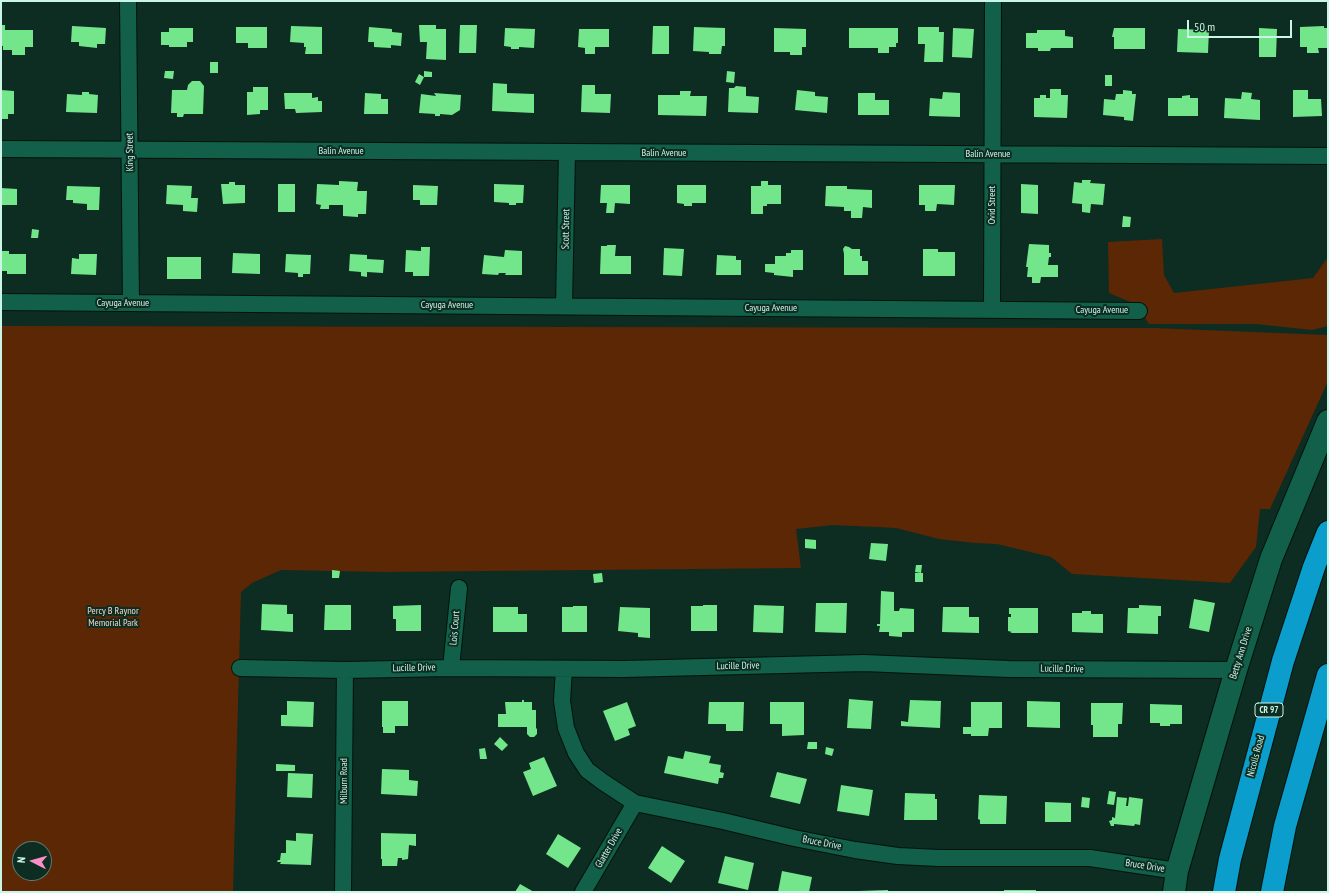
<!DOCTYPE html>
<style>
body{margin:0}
#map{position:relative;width:1329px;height:893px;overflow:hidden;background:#0d2c22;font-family:"PT Sans Narrow",sans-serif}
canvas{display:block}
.frame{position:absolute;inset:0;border:2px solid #cbf6e5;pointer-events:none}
.north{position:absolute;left:12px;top:841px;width:40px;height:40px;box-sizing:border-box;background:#0d2c22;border:1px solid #597d70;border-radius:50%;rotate:276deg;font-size:11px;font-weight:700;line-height:16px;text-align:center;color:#cbf6e5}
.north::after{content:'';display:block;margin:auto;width:14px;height:18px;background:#fa8fc7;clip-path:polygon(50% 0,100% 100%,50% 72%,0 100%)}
.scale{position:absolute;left:1187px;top:20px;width:105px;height:18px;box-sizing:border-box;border:2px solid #cbf6e5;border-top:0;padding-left:5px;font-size:12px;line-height:14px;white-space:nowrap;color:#cbf6e5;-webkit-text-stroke:3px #0d2c22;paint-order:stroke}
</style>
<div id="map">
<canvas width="1329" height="893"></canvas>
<div class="frame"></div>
<div class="north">N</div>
<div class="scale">50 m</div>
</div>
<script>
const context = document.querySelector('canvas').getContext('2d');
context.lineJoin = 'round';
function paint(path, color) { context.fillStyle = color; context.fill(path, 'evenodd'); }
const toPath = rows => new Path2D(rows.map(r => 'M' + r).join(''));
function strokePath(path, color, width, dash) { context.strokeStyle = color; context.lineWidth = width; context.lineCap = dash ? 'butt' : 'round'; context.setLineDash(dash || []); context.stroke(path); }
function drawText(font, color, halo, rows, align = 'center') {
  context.font = font + ' "PT Sans Narrow",sans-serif'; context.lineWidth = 4; context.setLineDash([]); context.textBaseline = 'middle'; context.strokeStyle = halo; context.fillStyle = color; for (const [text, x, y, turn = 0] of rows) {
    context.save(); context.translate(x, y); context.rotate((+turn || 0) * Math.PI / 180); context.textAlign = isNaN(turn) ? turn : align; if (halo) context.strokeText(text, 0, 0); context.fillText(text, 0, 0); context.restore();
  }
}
paint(toPath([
 [1162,239,1164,275,1174,293,1313,278,1328,257,1328,326,1312,330,1255,324,1149,324,1135,304,1109,293,1108,242],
 [1,326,1155,328,1328,335,1328,381,1270,509,1260,509,1256,547,1230,583,1072,574,1051,557,997,544,975,543,939,539,896,528,833,525,796,529,801,568,384,572,281,570,252,583,241,592,233,892,1,892],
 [20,849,44,849,44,873,20,873]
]), '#5c2704');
paint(toPath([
 [1,25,5,25,5,30,33,30,33,47,25,47,25,55,12,55,12,50,3,50,3,46,1,46],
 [419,25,436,25,436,29,446,29,446,60,426,59,427,42,420,42],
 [460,25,477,25,476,53,459,53],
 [72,26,106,28,105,44,97,44,97,48,79,46,79,42,71,42],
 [291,26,322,27,322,54,305,54,306,47,304,47,304,43,290,42],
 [653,26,669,26,669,54,652,54],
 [1324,26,1324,28,1328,28,1328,48,1318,48,1319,53,1307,53,1307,47,1300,47,1300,27],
 [236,27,267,27,267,48,248,48,248,43,236,43],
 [369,27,392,29,392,32,402,33,401,46,391,45,391,48,374,47,374,42,368,42],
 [694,27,725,28,725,46,722,46,721,54,709,54,709,52,693,51],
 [918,27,939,27,939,32,944,32,943,62,924,62,925,44,918,44],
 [169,28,193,28,193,42,187,42,187,47,169,47,169,45,161,45,161,32,169,32],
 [505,28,535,29,534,48,519,47,519,49,511,49,511,47,504,46],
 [774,28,806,29,806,47,802,47,802,55,790,55,790,52,774,52],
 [849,28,898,28,898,43,896,43,896,47,889,47,889,53,878,53,878,48,849,48],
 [953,28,974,29,972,58,952,57],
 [1114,28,1145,28,1145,49,1114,49,1114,37,1112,37],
 [1259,28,1277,29,1276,57,1259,57],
 [579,29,609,29,609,47,595,47,595,54,585,54,585,48,578,47],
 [1178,29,1209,30,1208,53,1177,52],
 [1037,30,1065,30,1065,36,1073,37,1073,48,1051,48,1050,51,1038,51,1038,48,1026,48,1026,33,1037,33],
 [210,62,218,62,218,73,210,73],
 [165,71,174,71,173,79,164,78],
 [424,71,432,72,432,77,424,77],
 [727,71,735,72,734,83,726,82],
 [419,74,424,77,420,85,415,82],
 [1105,75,1112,75,1112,86,1105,86],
 [192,81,200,81,204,86,203,114,184,114,183,117,177,117,177,113,171,113,172,90,187,90,188,85],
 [493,83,507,84,507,93,534,94,534,113,492,111],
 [582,85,595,85,595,94,611,94,610,113,581,112],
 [736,86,746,87,746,96,759,97,758,113,728,112,729,88,734,88],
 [253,87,268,87,268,110,260,110,260,114,247,115,247,92,253,92],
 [1050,89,1061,89,1061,95,1068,95,1067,118,1034,117,1034,98,1040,98,1040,95,1046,95,1046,98,1050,98],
 [1,90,14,91,14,114,8,114,8,119,1,119],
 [797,90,815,92,815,96,828,97,827,113,795,110],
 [1123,90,1132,91,1132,94,1136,94,1133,121,1124,120,1124,117,1103,115,1104,99,1115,100,1116,94,1123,94],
 [1293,90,1308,90,1308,99,1321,99,1322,116,1293,117],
 [680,91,691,91,690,96,707,96,706,116,658,115,658,95,680,95],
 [82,92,89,92,89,94,98,95,97,113,66,112,67,94,82,95],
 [943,92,960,93,960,117,929,116,930,98,942,99],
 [1242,92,1252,93,1251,99,1260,100,1260,120,1224,118,1225,98,1241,99],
 [284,93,312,93,312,98,318,97,318,101,322,101,322,112,296,113,295,109,285,109],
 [365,93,381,94,381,99,388,99,388,114,364,114],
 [434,93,461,95,460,110,452,115,440,114,440,116,435,116,435,114,419,113,421,94,436,96],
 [858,93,875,93,875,100,889,100,889,115,858,115],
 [1190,95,1190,98,1198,98,1198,116,1168,116,1168,98,1182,98,1182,96],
 [1082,180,1091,180,1090,183,1105,184,1103,205,1091,204,1090,213,1082,212,1082,204,1072,203,1074,182,1082,183],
 [339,181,358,182,357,191,367,191,366,214,358,214,358,217,343,216,343,205,329,205,329,209,320,209,321,205,316,204,317,184,339,185],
 [761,181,768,181,768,185,781,185,781,204,767,204,767,206,763,206,763,214,751,214,751,186,761,186],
 [229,182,235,182,235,185,245,185,245,203,223,204,221,184,229,184],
 [278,184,295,184,295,212,278,212],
 [494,184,524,185,523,203,516,203,516,205,509,205,509,203,494,202],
 [1021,184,1038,185,1038,214,1021,213],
 [167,185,192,186,191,198,198,198,197,212,183,211,183,205,166,204],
 [413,185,438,186,437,205,420,205,420,200,413,200],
 [601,185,630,185,630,204,615,203,614,213,606,213,607,203,600,203],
 [677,185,706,185,706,203,692,203,692,206,684,206,684,204,677,203],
 [919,185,955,185,954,205,937,204,936,211,925,211,925,205,919,205],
 [67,186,100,187,99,210,87,210,87,204,73,203,73,200,66,200],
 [826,186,847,186,847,189,872,190,872,208,863,207,862,218,851,218,851,211,844,211,844,207,825,206],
 [1,188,17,189,17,205,1,205],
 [1123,216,1131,217,1130,227,1122,227],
 [32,229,39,230,38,238,31,238],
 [1029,244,1049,245,1049,253,1051,253,1051,257,1049,257,1048,265,1058,265,1058,277,1041,277,1040,283,1032,283,1032,277,1027,277,1028,267,1026,267],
 [607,245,616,245,615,256,631,256,631,274,600,274,601,246,607,246],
 [845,246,849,247,852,249,860,249,860,256,862,256,862,261,868,261,868,275,844,275,844,254,843,249],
 [421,247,430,247,429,276,413,276,413,272,405,272,406,250,421,251],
 [664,248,684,249,682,276,663,275],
 [923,249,938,249,938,252,955,252,955,276,923,276],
 [505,250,522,251,522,275,505,275,506,273,499,273,498,275,482,274,484,255,504,257],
 [791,250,803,250,803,270,793,270,793,277,774,275,774,273,765,272,765,264,775,264,775,256,786,256,786,253,791,253],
 [1,251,9,251,9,254,26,254,26,274,7,274,7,271,1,271],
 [233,253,260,254,260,274,232,273],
 [79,254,97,254,96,275,71,274,72,258,79,259],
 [286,254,311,255,310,274,303,274,303,277,298,277,298,273,285,272],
 [350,254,367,255,367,259,384,260,383,273,367,272,367,277,361,276,361,272,349,271],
 [717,255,736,256,736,260,741,260,741,275,716,275],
 [167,257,201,257,201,279,167,279],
 [805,539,816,540,816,549,805,548],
 [871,543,888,544,886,561,869,559],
 [916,565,922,565,921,573,915,572],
 [332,570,340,571,339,578,332,578],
 [602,573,603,582,594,583,593,574],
 [915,573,923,573,923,582,915,582],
 [881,591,894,592,894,611,899,611,900,608,914,609,914,632,902,632,902,637,889,636,889,632,879,632,880,626,877,626,877,624,880,624],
 [1194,599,1215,603,1209,632,1189,628],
 [816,603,847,603,846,633,815,632],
 [262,604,287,605,287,614,293,614,293,632,261,630],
 [325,605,351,605,351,630,324,630],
 [421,605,421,631,396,631,396,619,393,619,393,606],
 [703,605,717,605,717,631,691,631,691,606,703,606],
 [754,605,784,606,783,633,753,632],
 [1139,605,1161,606,1161,616,1158,616,1158,634,1127,633,1128,608,1139,608],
 [573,606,587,606,587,632,562,632,562,607,573,607],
 [493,607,518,607,518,614,527,614,527,632,493,632],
 [620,607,650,608,650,638,638,637,638,633,618,631],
 [943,607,969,607,969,617,979,617,979,633,942,632],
 [1009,608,1038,608,1038,633,1010,633,1012,632,1008,631,1008,617,1011,617,1011,614,1009,614],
 [1082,611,1091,611,1091,614,1103,614,1103,633,1072,632,1072,613,1082,613],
 [849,699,873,701,871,729,847,728],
 [522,700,524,700,524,702,532,702,532,710,536,710,536,728,537,729,537,734,534,737,530,737,527,734,527,727,498,727,498,714,506,714,505,702,522,702],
 [910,700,941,701,940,728,901,726,901,721,908,722],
 [287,701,314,702,313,727,281,726,281,715,287,715],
 [382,701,408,701,408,726,395,726,395,733,383,733,383,727,382,727],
 [1027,701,1060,702,1060,728,1027,727],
 [627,702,636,726,628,729,630,735,615,741,603,711],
 [709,702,744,702,743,731,726,731,726,724,708,724],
 [770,702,804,702,804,735,782,736,782,724,770,724],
 [971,702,1002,702,1002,728,989,728,988,736,971,736,971,734,963,734,963,727,971,727],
 [1091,703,1123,703,1122,724,1118,724,1118,737,1093,737,1093,725,1091,725],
 [1150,704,1182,705,1182,724,1170,724,1170,726,1160,726,1160,723,1150,723],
 [500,737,508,745,502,751,494,744],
 [808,742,817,742,817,749,807,749],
 [826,747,834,749,832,756,825,754],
 [485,748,487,759,480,759,479,749],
 [685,751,711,756,709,763,721,765,720,772,724,773,723,778,719,778,718,784,664,773,668,756,683,759],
 [544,757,557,786,533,796,523,772,531,769,529,763],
 [276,764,295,765,295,771,276,771],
 [382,769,409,770,409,780,418,781,417,796,381,794],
 [777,772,807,779,800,804,770,797],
 [288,773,313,774,312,798,287,797],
 [841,785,873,790,869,816,837,811],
 [1109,791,1116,792,1114,805,1107,804],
 [905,793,935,794,935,799,937,799,937,820,904,820],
 [979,795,1007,796,1006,824,980,824,980,820,978,819],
 [1082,797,1090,798,1089,808,1081,807],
 [1117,797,1127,798,1126,806,1128,806,1129,797,1143,799,1140,825,1135,824,1134,826,1114,824,1114,826,1111,826,1109,821,1112,820,1112,817,1115,818],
 [1045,802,1071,803,1071,822,1045,822],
 [296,833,313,834,311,865,280,864,281,862,277,862,278,860,280,860,281,853,286,853,286,840,296,841],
 [381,833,416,834,416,846,409,845,408,859,402,860,402,858,398,858,397,866,382,866,382,859,381,859],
 [558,834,581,848,568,868,546,854],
 [662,846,685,861,671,883,648,868],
 [725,856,754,863,748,890,718,883],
 [782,871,812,877,809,892,778,892],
 [520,884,534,892,515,892],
 [888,890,888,892,859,892,859,891],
 [1004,890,1036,890,1036,892,1004,892]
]), '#73e68b');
const street = toPath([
 [128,1,131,303],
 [1,149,1328,156],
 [1,302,1139,311],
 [564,306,567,152],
 [992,309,993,1],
 [240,668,345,670,451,668,624,669,864,663,1008,669,1236,670],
 [451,668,459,588],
 [564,669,562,701,566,728,576,753,587,770,603,782,635,803,723,821,794,838,855,850,898,856,938,858,1090,858,1177,871],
 [343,892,345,670],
 [583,892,635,803]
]);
const secondary = toPath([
 [1174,892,1177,871,1236,670,1271,559,1328,421]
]);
const highway = toPath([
 [1224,892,1230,859,1283,661,1314,567,1328,532],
 [1272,892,1285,826,1328,675]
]);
strokePath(street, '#00140b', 18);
strokePath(secondary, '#00140b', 24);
strokePath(highway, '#00140b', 24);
strokePath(street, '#12604a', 16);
strokePath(secondary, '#12604a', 22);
strokePath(highway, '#0b9dcc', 22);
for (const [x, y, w] of [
 [1269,710,28]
]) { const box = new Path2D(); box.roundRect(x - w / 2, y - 7, w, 14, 3); context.fillStyle = '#0d2c22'; context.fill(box); strokePath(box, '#cbf6e5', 1); }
drawText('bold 9px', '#cbf6e5', null, [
 ["CR 97",1269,710]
]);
drawText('10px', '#cbf6e5', '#0d2c22', [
 ["Balin Avenue",341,151],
 ["King Street",130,152,-91],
 ["Balin Avenue",664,153],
 ["Balin Avenue",988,154],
 ["Ovid Street",992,205,-90],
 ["Scott Street",566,229,-89],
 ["Cayuga Avenue",123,303],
 ["Cayuga Avenue",447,305],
 ["Cayuga Avenue",771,308],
 ["Cayuga Avenue",1102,310],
 ["Lois Court",455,628,-85],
 ["Betty Ann Drive",1241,653,-73],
 ["Lucille Drive",738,666,-1],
 ["Lucille Drive",414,668,-1],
 ["Lucille Drive",1062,669,1],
 ["Nicolls Road",1256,756,-75],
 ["Milburn Road",344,781,-90],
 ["Bruce Drive",822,843,11],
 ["Glatter Drive",609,848,-60],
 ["Bruce Drive",1145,866,9]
]);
drawText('10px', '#f3d6c7', '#0d2c22', [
 ["Percy B Raynor",113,611],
 ["Memorial Park",113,623]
]);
</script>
